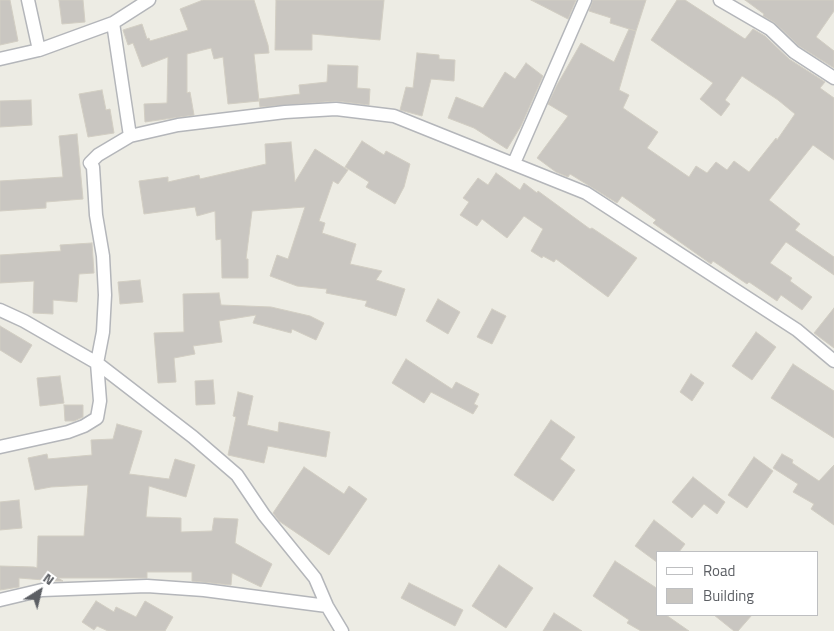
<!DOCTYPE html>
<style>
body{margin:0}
#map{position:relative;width:834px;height:631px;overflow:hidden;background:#edece4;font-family:"Titillium Web",sans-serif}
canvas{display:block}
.legend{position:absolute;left:656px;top:551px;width:162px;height:65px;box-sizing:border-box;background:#fff;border:1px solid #bebfc1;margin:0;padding:6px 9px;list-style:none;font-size:15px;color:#5c5f64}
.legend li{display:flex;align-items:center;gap:10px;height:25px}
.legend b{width:25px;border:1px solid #bebfc1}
.north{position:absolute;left:15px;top:566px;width:50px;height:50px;-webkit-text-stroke:4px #fff;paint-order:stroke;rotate:36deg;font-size:14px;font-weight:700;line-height:20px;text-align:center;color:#5c5f64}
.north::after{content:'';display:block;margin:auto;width:18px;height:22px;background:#5c5f64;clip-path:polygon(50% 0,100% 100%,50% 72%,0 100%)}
</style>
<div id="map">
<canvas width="834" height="631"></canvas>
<ul class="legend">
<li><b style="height:6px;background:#fff"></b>Road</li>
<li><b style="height:14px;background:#c9c6c1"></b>Building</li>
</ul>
<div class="north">N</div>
</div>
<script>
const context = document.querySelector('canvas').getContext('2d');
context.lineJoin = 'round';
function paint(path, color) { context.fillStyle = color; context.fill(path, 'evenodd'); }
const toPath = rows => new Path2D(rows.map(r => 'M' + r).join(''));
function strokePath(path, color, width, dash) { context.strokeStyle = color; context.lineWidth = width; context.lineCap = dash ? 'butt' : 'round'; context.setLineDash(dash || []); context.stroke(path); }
const building = toPath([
 [0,0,10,0,18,41,0,45,0,0],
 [59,0,83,0,85,22,62,24,59,0],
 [203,0,254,0,268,45,269,53,254,54,259,101,228,104,223,57,214,59,211,48,187,54,187,93,190,92,194,115,145,122,144,104,167,103,168,57,142,67,133,43,128,45,123,30,142,24,147,39,149,38,150,41,188,30,180,9,203,0],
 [276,0,384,0,380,40,312,34,312,50,275,50,276,0],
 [531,0,576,0,568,19,531,0],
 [593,0,646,0,636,31,629,29,636,31,619,90,629,95,623,108,658,132,647,148,689,177,696,166,707,173,716,162,727,170,734,161,749,172,776,138,777,140,795,114,778,100,742,76,725,100,730,104,721,116,700,99,713,83,651,40,677,0,685,0,745,39,753,29,765,36,789,59,825,82,820,88,834,98,834,160,813,145,769,200,800,224,795,230,834,257,834,275,786,242,770,263,792,278,790,281,812,297,802,310,781,295,777,301,749,282,747,284,713,261,711,264,653,223,656,220,622,196,617,203,570,174,568,177,556,172,537,158,568,116,548,104,557,85,581,43,614,62,629,29,610,23,611,18,589,11,593,0],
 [745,0,834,0,834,11,816,37,834,51,834,68,799,46,775,23,763,16,764,14,745,0],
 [417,53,439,55,439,59,455,60,454,81,431,79,422,116,400,110,406,87,413,88,417,53],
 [526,63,543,76,521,126,507,149,474,128,448,118,456,97,483,108,505,72,515,79,526,63],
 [328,65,358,66,357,88,370,89,369,105,336,101,260,107,259,99,300,94,299,85,327,82,328,65],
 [102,90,106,110,110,109,114,133,88,137,79,94,102,90],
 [31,100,32,125,0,127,0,101,31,100],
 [77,134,83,199,46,202,46,208,0,211,0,181,63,177,59,136,77,134],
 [362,141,384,155,386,151,410,164,404,187,395,204,366,187,369,182,345,167,362,141],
 [291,142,295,182,315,149,348,170,338,184,333,181,319,221,325,223,322,233,356,244,350,264,382,271,376,280,405,289,396,316,365,306,367,301,326,293,327,289,297,286,270,276,277,255,288,259,305,207,252,211,246,259,248,259,248,278,222,278,221,239,216,240,215,211,197,216,195,207,144,214,139,181,168,177,168,182,199,175,200,179,266,164,265,144,291,142],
 [496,173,520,190,524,183,537,193,538,191,590,229,592,228,637,258,608,297,556,259,554,262,543,256,542,258,531,251,543,229,524,216,507,238,482,219,477,226,460,215,469,202,463,198,478,178,488,185,496,173],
 [92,243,94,273,79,274,77,302,53,300,53,314,33,313,34,281,0,283,0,255,61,251,60,245,92,243],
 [140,280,143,302,120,304,118,282,140,280],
 [219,293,221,305,271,307,310,316,324,323,316,340,292,329,291,333,253,323,256,315,219,321,222,342,193,346,195,354,174,358,176,382,158,383,154,333,184,332,183,294,219,293],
 [438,299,460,312,448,334,426,321,438,299],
 [834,308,834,348,814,333,834,308],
 [492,309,506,316,492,344,477,337,492,309],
 [0,326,32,345,21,363,0,350,0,326],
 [756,332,776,347,752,380,732,366,756,332],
 [406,359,452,389,456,382,479,394,474,404,478,406,473,414,431,392,424,403,392,383,406,359],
 [793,364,834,391,834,438,771,398,793,364],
 [691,374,704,383,692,401,680,392,691,374],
 [60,376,64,403,40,406,37,378,60,376],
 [213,380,215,404,196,405,195,381,213,380],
 [238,392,253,396,247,425,278,432,279,422,330,432,326,457,268,446,264,463,228,455,236,417,233,416,238,392],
 [64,405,83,405,83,417,74,421,65,421,64,405],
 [551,420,575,437,560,459,575,470,553,501,514,475,551,420],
 [117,424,142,431,129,474,169,479,175,459,195,465,186,497,149,486,146,517,181,518,181,532,212,531,214,518,238,519,235,543,272,564,261,587,232,573,231,585,192,581,192,572,147,572,147,578,58,578,63,581,56,581,19,578,19,587,0,590,0,566,34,567,37,568,38,536,84,536,88,485,51,487,35,490,28,458,47,454,48,459,92,455,91,440,113,439,117,424],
 [782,454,793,460,792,463,819,481,834,465,834,525,811,509,814,504,793,492,798,484,773,468,782,454],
 [754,457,773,471,747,508,728,495,754,457],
 [304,467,344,494,349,486,367,499,329,555,279,521,273,513,304,467],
 [693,477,725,502,717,514,704,504,692,518,672,502,693,477],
 [19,500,22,528,0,530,0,502,19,500],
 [654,520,685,544,679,552,658,552,658,563,635,546,654,520],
 [615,561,658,589,658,615,666,615,689,631,641,631,627,623,629,620,593,596,615,561],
 [499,565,533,588,506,628,472,606,499,565],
 [409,583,463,610,455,626,401,598,409,583],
 [96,601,114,612,116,607,136,617,145,601,173,617,165,631,108,631,97,626,94,630,82,622,96,601],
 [554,613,582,631,543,631,554,613],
 [714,615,752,615,738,631,734,631,714,615]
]);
paint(building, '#c9c6c1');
strokePath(building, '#d2cec3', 1);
const minor = toPath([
 [720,0,770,29,794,52,834,78],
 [113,23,130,136],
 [39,50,113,23,149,0],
 [0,59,39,50,28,0],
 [514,163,585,0],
 [0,310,24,321,97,363,193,437,237,475,264,515,315,578,327,606,342,631],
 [0,447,68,432,84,426,97,418,100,401,97,363,103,332,105,295,103,256,96,215,93,167,90,163,98,155,130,136,178,125,285,112,336,109,394,116,586,193,797,330,834,361],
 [0,600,42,590,147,586,204,590,327,606]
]);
strokePath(minor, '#b4b6ba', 15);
strokePath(minor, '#fff', 12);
</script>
